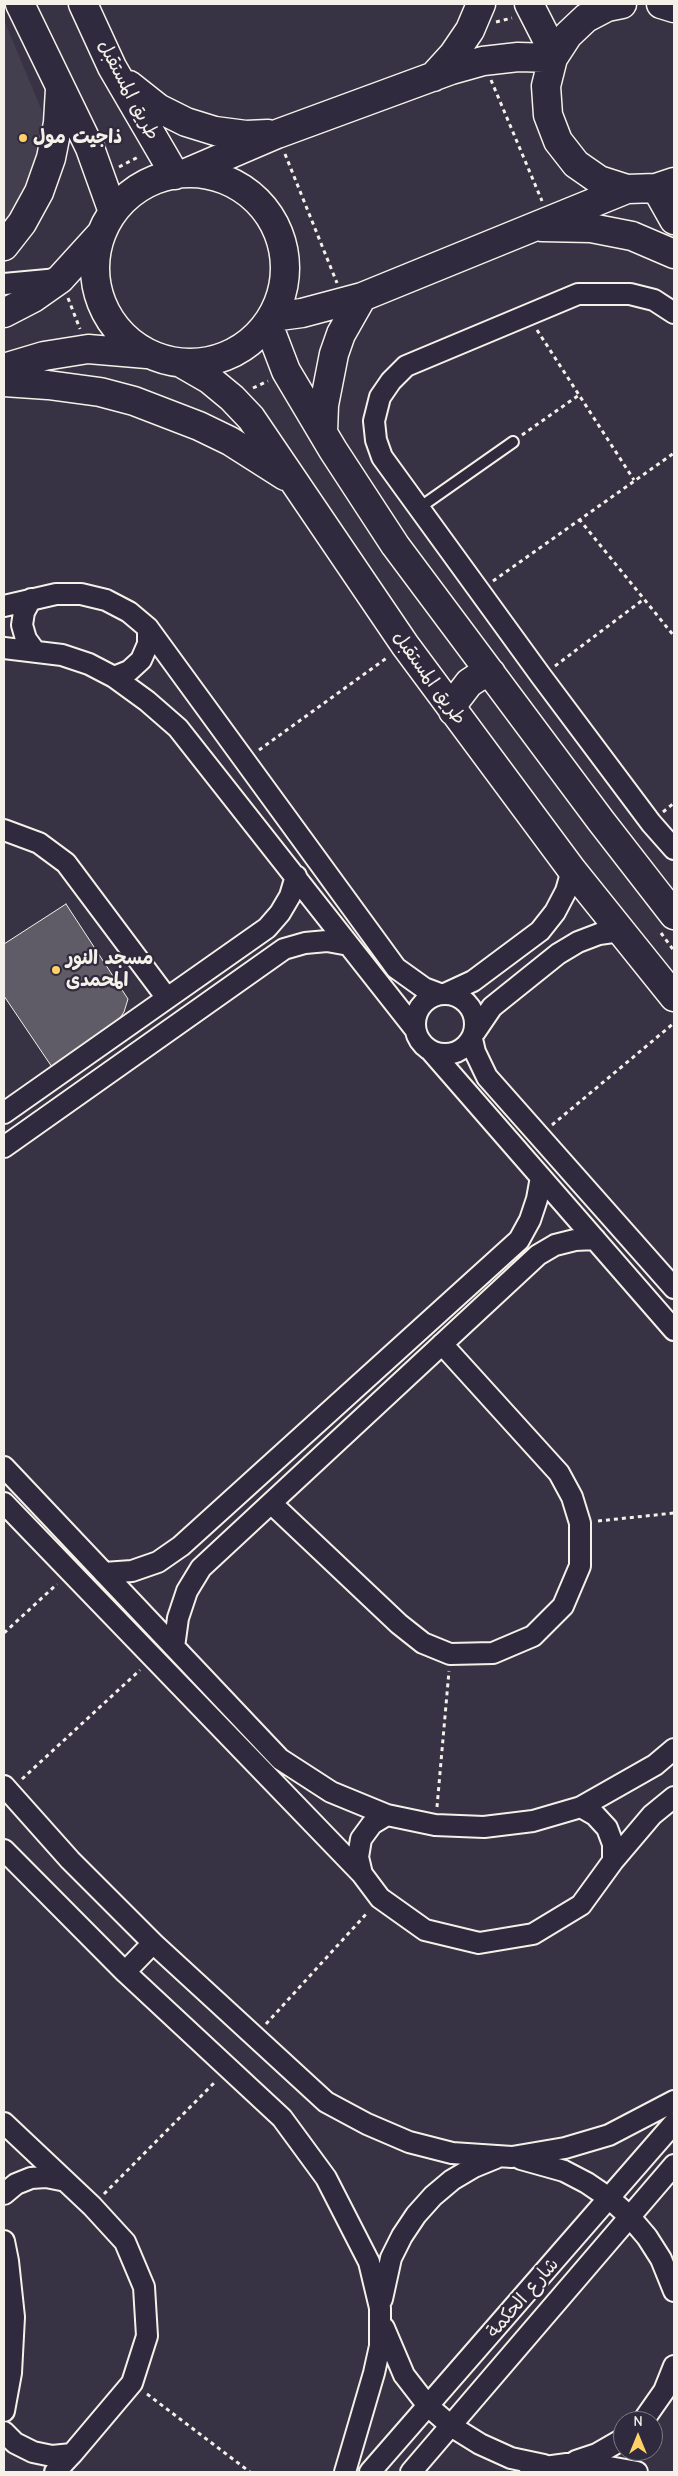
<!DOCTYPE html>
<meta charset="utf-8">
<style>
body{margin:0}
#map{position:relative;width:678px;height:2476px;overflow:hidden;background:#373244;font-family:"Comic Neue",sans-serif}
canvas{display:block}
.frame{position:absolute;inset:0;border:5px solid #f4f1e8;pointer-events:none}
.north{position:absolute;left:613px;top:2411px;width:50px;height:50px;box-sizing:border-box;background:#2f2a3d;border:1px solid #7e7a81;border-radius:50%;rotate:0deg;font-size:14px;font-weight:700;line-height:20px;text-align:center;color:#f4f1e8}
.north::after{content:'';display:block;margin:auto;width:18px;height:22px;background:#ffd166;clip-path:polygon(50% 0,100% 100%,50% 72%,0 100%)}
</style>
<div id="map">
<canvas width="678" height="2476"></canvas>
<div class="frame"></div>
<div class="north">N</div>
</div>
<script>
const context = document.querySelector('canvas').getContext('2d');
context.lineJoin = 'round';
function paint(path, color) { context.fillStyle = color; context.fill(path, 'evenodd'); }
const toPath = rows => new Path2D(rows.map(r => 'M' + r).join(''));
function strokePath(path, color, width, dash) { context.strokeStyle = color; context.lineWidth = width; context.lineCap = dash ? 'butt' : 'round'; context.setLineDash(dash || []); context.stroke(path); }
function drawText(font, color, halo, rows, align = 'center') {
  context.font = font + ' "Comic Neue","Playpen Sans Arabic",sans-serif'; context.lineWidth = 4.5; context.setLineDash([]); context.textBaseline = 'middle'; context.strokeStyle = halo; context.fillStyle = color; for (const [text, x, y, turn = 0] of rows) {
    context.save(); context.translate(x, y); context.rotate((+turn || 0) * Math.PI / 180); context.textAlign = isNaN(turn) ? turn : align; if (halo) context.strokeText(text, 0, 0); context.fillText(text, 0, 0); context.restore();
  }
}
paint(toPath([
 [4,20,45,118,40,157,22,200,4,226]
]), '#433f4e');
const building = toPath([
 [66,904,128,999,124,1012,118,1021,54,1070,4,996,4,944,66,904]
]);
paint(building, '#5f5c67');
strokePath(building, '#f4f1e8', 1);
const lane = toPath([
 [419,508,513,442]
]);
const street = toPath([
 [4,284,58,279],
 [674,313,654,300,630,294,578,294,406,366,391,381,380,397,374,421,376,440,382,457,541,676,651,823,674,849],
 [31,599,24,612,22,625,26,639,34,650],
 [4,606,56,594,81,594,106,600,129,612,148,628,396,968,424,988,440,994],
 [4,648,62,655,89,664,114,677,147,701,178,728,415,1029],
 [114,677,129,671,141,660,148,644,148,628],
 [4,830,39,843,66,863,167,998],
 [447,993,473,981,540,931,555,912,566,891,572,870],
 '415 1024a30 30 0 1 1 60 0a30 30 0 1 1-60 0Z',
 [475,1032,492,1007,558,954,578,942,599,934,620,931],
 [472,1039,475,1052,487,1077,674,1288],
 [431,1051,674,1330],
 [4,1113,267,928,280,913,290,896,296,876],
 [4,1147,284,949,305,943,327,941,349,945],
 [4,1467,280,1759,331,1792,387,1815,435,1825,484,1827,533,1821,581,1807,655,1765,674,1749],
 [4,1503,362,1874,380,1898,425,1930,479,1943,533,1934,581,1905,613,1861,652,1815,674,1797],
 [271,1503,399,1624,423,1643,450,1654,493,1653,533,1636,563,1606,580,1566,580,1523,572,1497,559,1473,442,1344],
 [104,1573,132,1571,158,1562,181,1546,519,1240,530,1220,537,1199,541,1177],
 [174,1647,178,1618,187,1591,201,1568,538,1255,555,1245,575,1240,595,1239],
 [4,1786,70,1860,153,1943,326,2102,367,2124,409,2142,452,2153,512,2157,565,2148,609,2135,674,2101],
 [581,1807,595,1815,607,1828,613,1844,613,1861],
 [4,1850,125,1972,282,2118,326,2178,369,2262,380,2308,380,2346,374,2373,345,2472],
 [362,1874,358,1857,361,1839,372,1824,387,1815],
 [125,1972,153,1943],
 [4,2123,92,2206,125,2242,144,2287,147,2336,132,2383,72,2454,55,2472],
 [521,2159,564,2171,587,2183,609,2198,630,2217,647,2237,661,2259,674,2291],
 [4,2194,16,2184,31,2178,46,2177,61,2180],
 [4,2241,8,2261,14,2317,11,2373,4,2411],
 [382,2299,391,2258,402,2236,416,2215,433,2196,452,2180,474,2167,496,2158],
 [384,2328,404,2375,428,2406,451,2426,480,2444,511,2458,544,2465],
 [643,2421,664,2391,674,2366],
 [4,2432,15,2443,33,2452,52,2456,72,2454],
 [576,2461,597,2454,623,2439],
 [530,2469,567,2464,598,2465,637,2472],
 [370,2472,674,2123],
 [411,2472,674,2165]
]);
const secondary = toPath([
 [20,4,90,148,113,212],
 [83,4,112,67,175,175],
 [529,4,555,55],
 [622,4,607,7,586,18,568,35,553,58,546,86,548,115,558,141,576,164,599,180,627,189,656,188,674,182],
 [661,4,674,8],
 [433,77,453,55,470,30,481,4],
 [129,85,158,108,186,122,215,131,246,135,268,134],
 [186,173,277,134,451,70,483,61,518,57,553,58],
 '95 268a95 95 0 1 1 190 0a95 95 0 1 1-190 0Z',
 [656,188,674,220],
 [542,227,591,228,632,236,674,254],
 [4,246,22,223,39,192,51,158,58,123,60,89],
 [4,313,33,298,60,279,100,235],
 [272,317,302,313,362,297,627,189],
 [268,324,286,371,333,450,395,545,601,821,674,915],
 [183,364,209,379,232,398,251,418,405,645,572,870,674,997],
 [4,368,44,356,88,349,147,354],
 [4,382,48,385,100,392,134,401,199,426,230,441,285,476],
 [323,432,324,405,334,354,341,334,362,297],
 [453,711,456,700,469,683,478,677,491,673]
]);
strokePath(lane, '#f4f1e8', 14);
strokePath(street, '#f4f1e8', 24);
strokePath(secondary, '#f4f1e8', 31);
strokePath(toPath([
 [496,22,512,18],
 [491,80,542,201],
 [285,154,337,283],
 [119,167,140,156],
 [68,298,80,329],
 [537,330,634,480],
 [253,388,268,381],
 [522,435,579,395],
 [579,519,674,636],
 [493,581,674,453],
 [555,666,644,599],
 [259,750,388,657],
 [663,812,674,803],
 [661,933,674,951],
 [552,1125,674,1023],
 [598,1521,674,1513],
 [4,1633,57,1584],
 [22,1779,140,1670],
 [437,1807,449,1671],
 [266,2024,368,1912],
 [104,2194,216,2081],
 [147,2394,250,2472]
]), '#f4f1e8', 3, [4, 4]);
strokePath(lane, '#2f2a3d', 10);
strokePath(street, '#2f2a3d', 20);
strokePath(secondary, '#2f2a3d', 28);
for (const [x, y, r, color] of [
 [23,138,5,"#ffd166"],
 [56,970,5,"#ffd166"]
]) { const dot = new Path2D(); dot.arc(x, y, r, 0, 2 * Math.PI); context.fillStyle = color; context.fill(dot); strokePath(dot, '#2f2a3d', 2); }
drawText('19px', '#f4f1e8', '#2f2a3d', [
 ["طريق المستقبل",128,90,62],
 ["طريق المستقبل",429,678,54],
 ["شارع الحكمة",523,2298,-49]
]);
drawText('bold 19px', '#f4f1e8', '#2f2a3d', [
 ["ذاجيت مول",33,138],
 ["مسجد النور",66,959],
 ["المحمدى",66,981]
], 'left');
</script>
